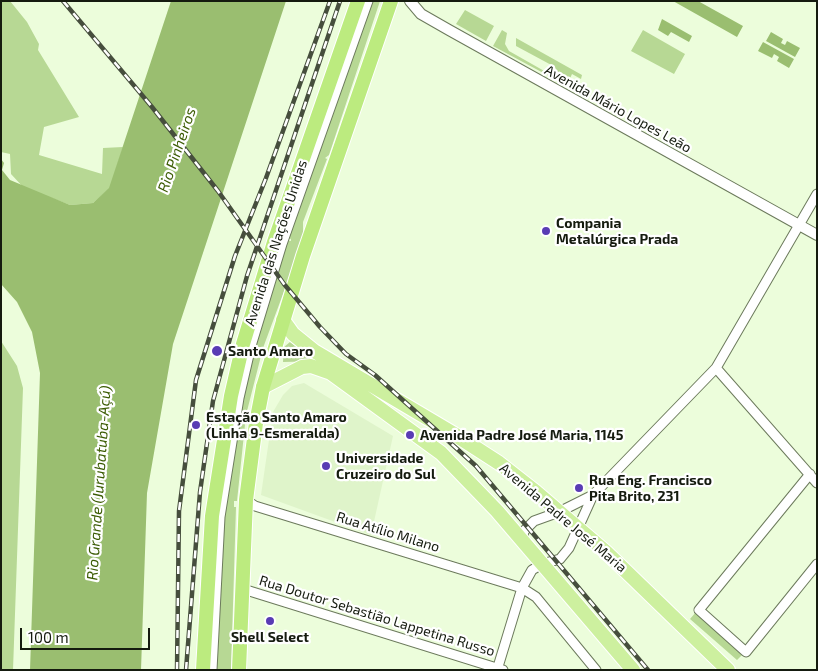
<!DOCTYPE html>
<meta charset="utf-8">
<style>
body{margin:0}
#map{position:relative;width:818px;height:671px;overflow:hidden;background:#ecfddb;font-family:"Exo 2",sans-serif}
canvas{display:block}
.frame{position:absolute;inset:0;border:2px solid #151b0f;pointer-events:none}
.scale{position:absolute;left:20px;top:628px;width:130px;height:22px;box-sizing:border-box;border:2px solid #151b0f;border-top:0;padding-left:6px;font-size:15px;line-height:18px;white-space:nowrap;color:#151b0f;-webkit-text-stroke:4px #fff;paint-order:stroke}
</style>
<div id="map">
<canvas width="818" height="671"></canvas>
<div class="frame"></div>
<div class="scale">100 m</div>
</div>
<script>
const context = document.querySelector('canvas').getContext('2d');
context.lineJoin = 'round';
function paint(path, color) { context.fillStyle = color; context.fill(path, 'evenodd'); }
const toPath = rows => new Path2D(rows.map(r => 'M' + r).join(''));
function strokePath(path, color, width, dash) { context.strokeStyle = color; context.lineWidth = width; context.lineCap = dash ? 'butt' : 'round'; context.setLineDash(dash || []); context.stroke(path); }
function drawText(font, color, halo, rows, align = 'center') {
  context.font = font + ' "Exo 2",sans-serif'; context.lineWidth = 4.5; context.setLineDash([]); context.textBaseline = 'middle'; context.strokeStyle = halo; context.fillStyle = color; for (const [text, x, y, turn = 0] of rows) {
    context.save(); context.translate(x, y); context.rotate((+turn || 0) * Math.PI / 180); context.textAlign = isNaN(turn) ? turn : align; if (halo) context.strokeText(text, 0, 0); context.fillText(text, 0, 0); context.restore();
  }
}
paint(toPath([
 [304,383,393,436,371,535,261,495,273,412,283,395,292,386]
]), '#dff4ca');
paint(toPath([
 [1,1,10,1,27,22,39,44,38,50,79,117,44,127,39,155,102,174,103,148,123,147,110,188,93,203,70,205,23,187,11,174,10,154,1,152],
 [369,1,380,1,329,155,325,158,327,159,303,222,303,240,263,348,246,415,237,501,234,501,234,507,236,507,231,670,215,670,219,556,240,398,285,240,291,241,291,239,285,237],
 [465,10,494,26,486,41,456,24],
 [502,30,507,33,505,44,509,51,546,72,549,76,493,46],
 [643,30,685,54,674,74,631,51],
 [516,38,582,75,581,79,572,74,567,85,574,89,559,81,558,73,555,67,516,46],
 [1,341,17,366,23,388,13,670,1,670],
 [290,342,303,352,321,361,283,362,284,347],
 [696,612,744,653,737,660,690,619]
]), '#b7d894');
paint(toPath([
 [171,1,286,1,173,344,147,493,141,670,30,670,40,373,32,332,17,302,1,284,1,159,4,163,2,170,10,180,70,205,93,203,109,188],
 [673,1,698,1,743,26,737,37],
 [662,19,692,36,689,42,671,32,668,36,658,30],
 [771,32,783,39,781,43,785,45,787,41,800,48,795,57,766,41],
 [763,42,794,59,789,68,777,61,779,57,774,54,772,58,758,51]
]), '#9abe70');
const minor = toPath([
 [716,368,817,483],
 [810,474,699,610,746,652,817,564],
 [246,500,255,506,522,588,536,597,596,670],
 [522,541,524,531,534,521,559,512,593,495],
 [243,589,503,670],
 [212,670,220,517,239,398,251,346,282,244,368,1],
 [497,670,522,588,532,570,542,564,560,559,569,548,593,495,716,368,817,194]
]);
const tertiary = toPath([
 [410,1,421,14,449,30,817,235]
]);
const primary = toPath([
 [283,320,293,334,314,351,454,434,499,463,536,492,606,552,728,670],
 [263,387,302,367,311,366,331,373,441,453,497,511,633,670]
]);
const trunk = toPath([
 [203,670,212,516,231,396,243,344,274,242,358,1],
 [239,670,246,500,256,423,263,387,303,256,391,1]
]);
strokePath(minor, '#6c7a5c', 11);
strokePath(tertiary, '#6c7a5c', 12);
strokePath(primary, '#fff', 16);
strokePath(trunk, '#fff', 16);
strokePath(minor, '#fff', 9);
strokePath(tertiary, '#fff', 10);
strokePath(primary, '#cdf09f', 14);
strokePath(trunk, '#bceb7f', 14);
const rail = toPath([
 [63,1,152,107,218,191,284,284,320,327,346,354,375,375,476,466,648,670],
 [177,670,179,511,196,380,235,256,266,178,330,1],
 [186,670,200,492,213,401,247,276,340,1]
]);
strokePath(rail, '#464e3d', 4.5);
strokePath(rail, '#fff', 2.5, [8]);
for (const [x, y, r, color] of [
 [546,231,5,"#593cb4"],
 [217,351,6,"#593cb4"],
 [196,425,5,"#593cb4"],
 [410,435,5,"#593cb4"],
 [326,466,5,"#593cb4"],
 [579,488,5,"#593cb4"],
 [270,621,5,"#593cb4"]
]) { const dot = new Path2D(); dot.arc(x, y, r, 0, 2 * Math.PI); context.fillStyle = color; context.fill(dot); strokePath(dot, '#fff', 2); }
drawText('14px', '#151b0f', '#fff', [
 ["Avenida Mário Lopes Leão",618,109,29],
 ["Avenida das Nações Unidas",276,243,-72],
 ["Avenida Padre José Maria",563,518,40],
 ["Rua Atílio Milano",388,532,17],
 ["Rua Doutor Sebastião Lappetina Russo",377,616,17]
]);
drawText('bold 14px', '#151b0f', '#fff', [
 ["Compania",556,223],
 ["Metalúrgica Prada",556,239],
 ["Santo Amaro",228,351],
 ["Estação Santo Amaro",206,417],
 ["(Linha 9-Esmeralda)",206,433],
 ["Avenida Padre José Maria, 1145",420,435],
 ["Universidade",336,458],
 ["Cruzeiro do Sul",336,474],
 ["Rua Eng. Francisco",589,480],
 ["Pita Brito, 231",589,496],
 ["Shell Select",270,637,"center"]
], 'left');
drawText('italic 15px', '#3c5c04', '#fff', [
 ["Rio Pinheiros",177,150,-71],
 ["Rio Grande (Jurubatuba-Açú)",99,483,-86]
]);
</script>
